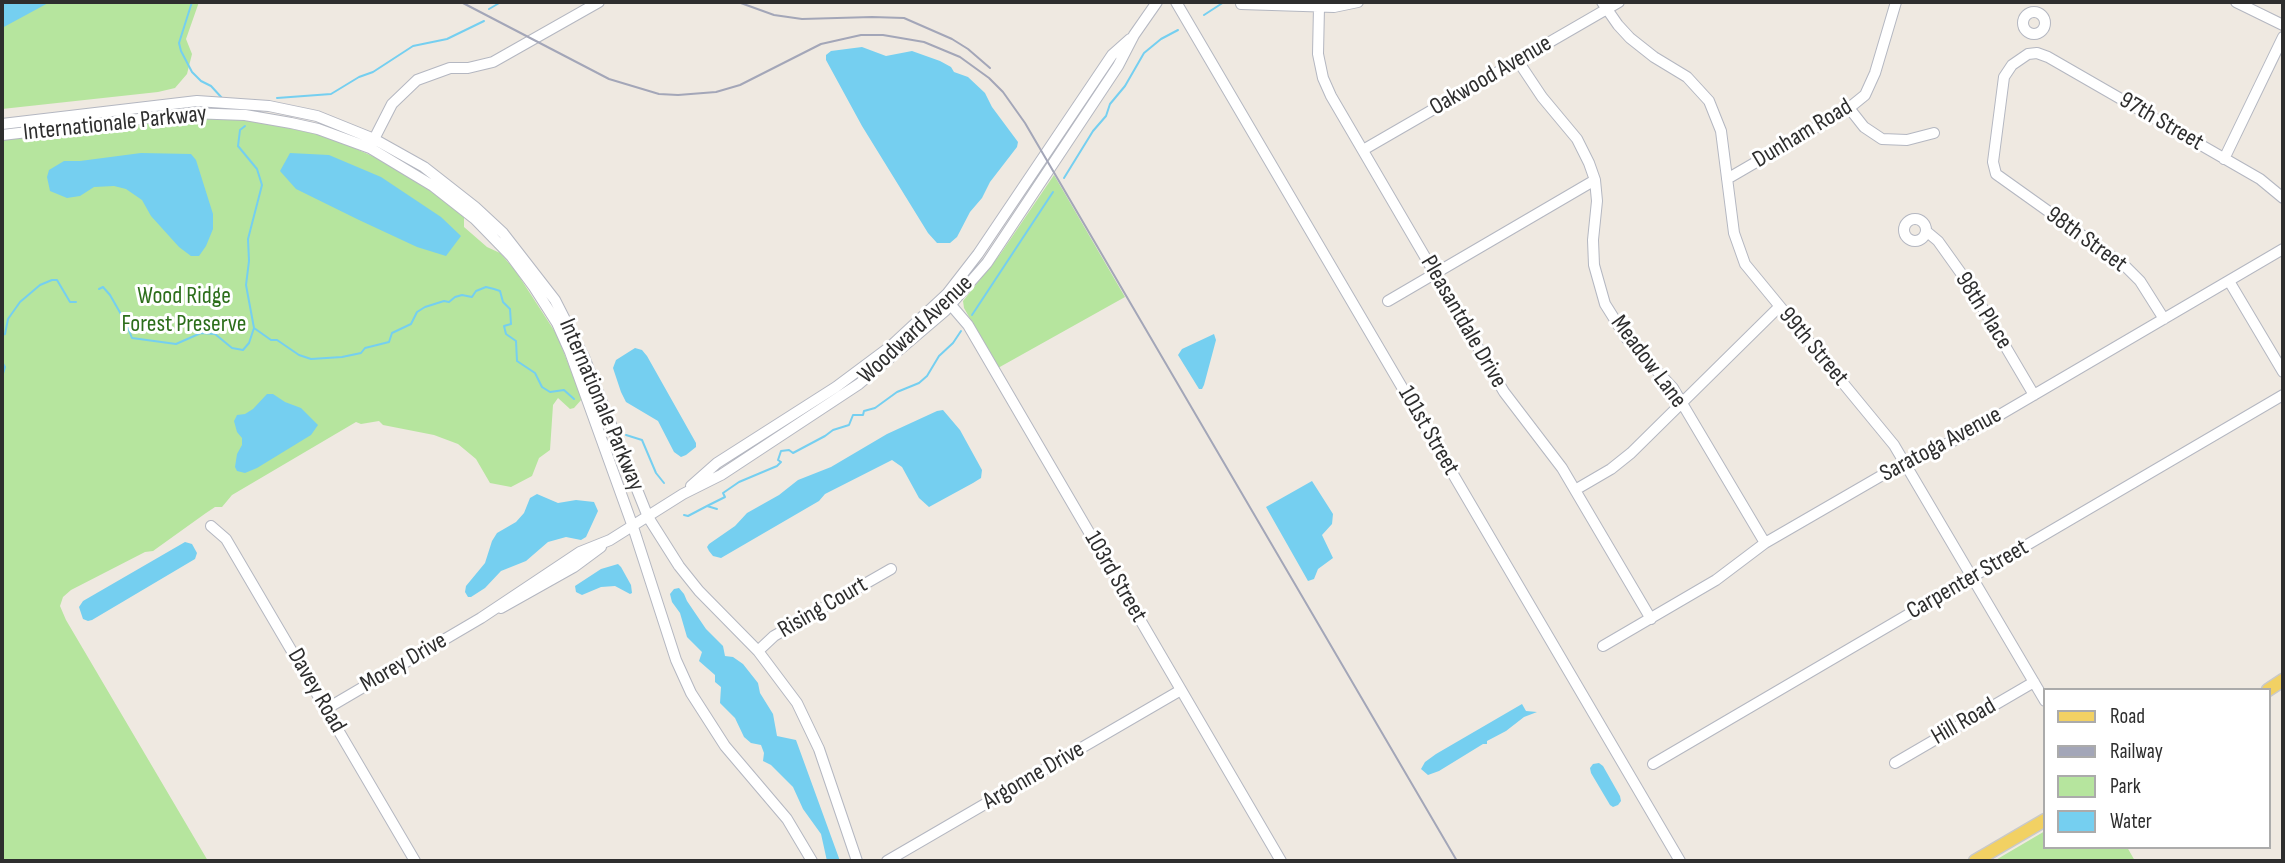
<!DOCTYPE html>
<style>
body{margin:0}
#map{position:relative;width:2285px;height:863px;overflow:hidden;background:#efe9e1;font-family:"Sofia Sans Condensed",sans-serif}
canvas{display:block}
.frame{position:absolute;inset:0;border:4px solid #2e2e2e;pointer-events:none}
.legend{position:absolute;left:2043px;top:688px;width:228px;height:161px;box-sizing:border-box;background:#fff;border:2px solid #ababab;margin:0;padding:9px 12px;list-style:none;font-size:21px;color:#2e2e2e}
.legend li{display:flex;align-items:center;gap:14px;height:35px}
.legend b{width:35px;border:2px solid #ababab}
</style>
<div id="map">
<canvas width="2285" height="863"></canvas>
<div class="frame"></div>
<ul class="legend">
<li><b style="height:9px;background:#f2d163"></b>Road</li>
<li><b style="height:9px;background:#a3a6b8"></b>Railway</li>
<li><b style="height:19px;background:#b6e59e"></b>Park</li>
<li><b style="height:19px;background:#75cff0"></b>Water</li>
</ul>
</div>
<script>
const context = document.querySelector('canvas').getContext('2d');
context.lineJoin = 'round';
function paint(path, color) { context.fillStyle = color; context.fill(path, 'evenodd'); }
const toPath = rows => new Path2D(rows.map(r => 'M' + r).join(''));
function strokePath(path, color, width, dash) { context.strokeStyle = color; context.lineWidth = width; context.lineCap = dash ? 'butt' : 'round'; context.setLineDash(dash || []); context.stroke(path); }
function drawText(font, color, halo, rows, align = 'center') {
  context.font = font + ' "Sofia Sans Condensed",sans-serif'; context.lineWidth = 6; context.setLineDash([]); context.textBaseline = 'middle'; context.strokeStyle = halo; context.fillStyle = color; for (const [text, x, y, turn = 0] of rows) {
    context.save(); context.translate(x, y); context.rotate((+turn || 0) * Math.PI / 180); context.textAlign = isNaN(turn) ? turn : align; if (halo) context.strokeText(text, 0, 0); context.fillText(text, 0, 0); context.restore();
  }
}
paint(toPath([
 [2,2,199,2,186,39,192,54,187,74,175,88,158,92,2,109],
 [197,118,248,120,327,136,379,159,429,189,464,217,464,227,487,247,500,253,515,270,557,335,582,399,574,408,570,409,558,398,553,405,550,450,539,458,532,476,511,487,490,483,476,459,458,444,434,435,383,425,379,421,361,424,356,422,232,495,222,507,215,507,206,513,153,551,145,552,71,590,63,597,60,606,66,620,208,861,2,861,2,140],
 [1054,175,1125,297,998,368,964,308,963,301,1001,253],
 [2045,831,2045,847,2127,847,2135,861,1994,861]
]), '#b6e59e');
paint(toPath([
 [2,2,50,2,2,28],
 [862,47,886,56,912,51,940,61,951,67,954,72,968,77,985,93,992,107,1018,142,1017,147,990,182,982,198,970,212,957,237,950,243,937,243,928,233,862,126,826,60,826,55,831,51],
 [141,153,191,154,196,160,213,214,213,229,206,246,199,256,191,256,179,247,151,216,142,200,126,189,114,186,94,187,80,196,67,198,50,191,47,177,49,170,64,161,80,161],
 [290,153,329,155,381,177,441,217,461,236,446,256,417,247,359,220,296,189,280,171],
 [1214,334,1216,340,1204,385,1202,389,1199,389,1178,355,1182,349],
 [635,348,642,350,647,356,696,443,696,447,686,455,681,457,674,452,658,421,626,402,621,392,613,368,616,360],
 [267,394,273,394,285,402,301,408,318,425,311,435,257,468,245,473,237,471,235,467,237,454,242,445,242,438,237,432,234,421,237,415,245,414,253,409],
 [943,410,960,430,982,470,981,478,973,483,929,507,919,498,902,467,892,460,825,494,819,501,721,558,713,556,709,551,707,547,709,544,735,526,747,513,779,495,798,480,831,467,887,434,937,411],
 [1312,481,1333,514,1332,524,1322,535,1333,558,1318,569,1314,579,1308,581,1266,507],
 [537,494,558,503,576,500,594,502,598,511,586,537,581,540,566,537,548,542,526,561,501,571,485,588,471,597,468,597,465,592,466,586,485,563,492,541,497,533,516,522,524,513,530,498],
 [185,542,192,544,197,553,195,559,92,620,88,621,83,619,79,607,83,601],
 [618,564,621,567,631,585,632,593,630,594,615,586,601,587,582,595,576,592,575,586,601,569],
 [679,588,684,594,687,601,706,629,723,646,725,656,733,657,743,664,758,683,760,693,773,714,777,736,796,740,840,861,827,861,821,834,803,809,793,787,771,765,763,761,764,753,761,745,751,743,744,737,735,718,720,703,721,687,715,682,715,675,699,661,702,652,687,637,680,613,672,602,670,594,674,589],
 [1522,704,1526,711,1537,712,1524,717,1506,731,1487,741,1487,744,1483,744,1439,771,1428,775,1421,769,1425,762,1436,754],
 [1599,763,1603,766,1620,796,1621,801,1618,805,1613,807,1610,805,1591,773,1590,768,1593,764]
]), '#75cff0');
strokePath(toPath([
 [192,2,179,43,181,51,192,72,201,81,211,86,222,98],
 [489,9,501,2],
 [1204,15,1224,2],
 [277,98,331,94,359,77,373,72,413,46,447,39,484,21],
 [1064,178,1093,131,1106,116,1110,104,1125,86,1144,53,1161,39,1178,30],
 [99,289,103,287,110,295,126,323,132,338,176,344,201,333,215,334,232,348,243,350,249,343,254,328,246,285,249,261,248,239,262,185,257,169,238,146,240,130,245,126],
 [972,315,1053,192],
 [254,328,271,340,277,340,299,355,311,359,342,357,361,353,365,348,389,342,392,333,411,324,417,312,425,307,444,301,449,302,455,297,462,295,472,297,476,291,486,287,494,289,500,291,503,302,510,309,511,324,504,326,506,334,516,341,517,361,535,373,542,387,550,392,564,390,574,399],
 [2,335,5,334,8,319,20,302,40,285,52,280,57,280,70,302,76,302],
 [2,362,5,367,2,377],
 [626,435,642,440,656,473,664,483],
 [707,506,725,497,723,493,739,482,777,466,781,462,778,460,781,451,789,450,793,453,825,436,833,430,849,425,853,415,863,415,864,411,875,408,897,392,919,383,927,376,939,356,953,343,961,331],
 [684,515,688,516,707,506,717,509]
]), '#75cff0', 2);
const minor = toPath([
 [1176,2,1680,861],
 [1602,2,1618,25,1630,38,1654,57,1687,77,1709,101,1721,131,1734,233,1745,264,1894,445,2045,701],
 [2236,2,2283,25],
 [1241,4,1334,7,1358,2],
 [1319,7,1318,54,1323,78,1331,96,1504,392,1562,468,1651,619],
 '2023 23a11 11 0 1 1 22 0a11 11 0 1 1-22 0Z',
 [1518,61,1542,97,1577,139,1589,163,1595,180,1597,201,1593,240,1594,265,1605,304,1627,339,1673,388,1765,543],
 [1849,108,1864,127,1882,139,1907,140,1934,133],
 [2,124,197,101,269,106,317,116,374,139,424,167,475,207,503,233,555,300,584,357,648,517,679,566,699,591,758,651,797,703,819,749,857,861],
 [2,135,190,113,245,115,291,123,318,129,370,148,433,186,475,219,511,256,534,287,557,323,570,352,633,527,676,660,691,693,725,746,787,819,812,861],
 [371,145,392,104,417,80,450,68,468,68,493,62,599,2],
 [1363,150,1619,2],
 [2224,159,2283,37],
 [1727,179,1849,108,1865,95,1875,73,1896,2],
 '1904 230a11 11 0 1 1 22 0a11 11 0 1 1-22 0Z',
 [1926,231,1938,241,1968,283,2034,395],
 [2229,281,2283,372],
 [944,297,968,325,1281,861],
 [1388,301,1595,180],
 [2164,319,2140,281,2125,266,1996,174,1993,162,2004,77,2012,65,2028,54,2037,53,2048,57,2260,179,2283,198],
 [691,486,717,463,836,387,891,346,947,294,978,254,1112,55,1130,39],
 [1575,490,1611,469,1631,453,1779,307],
 [211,526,226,539,415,861],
 [501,608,574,567,601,547],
 [1603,646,1716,580,1765,543,1905,462,1962,437,2283,249],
 [758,651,774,636,891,569],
 [326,709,481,618,580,552,610,540,683,494,721,475,859,384,911,340,945,311,987,263,1118,66,1134,35,1157,2],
 [1895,763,2034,682],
 [1653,764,2283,395],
 [887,861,1181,690]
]);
const major = toPath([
 [2268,690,2283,680],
 [1975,861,2045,820]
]);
strokePath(minor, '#b4b7c1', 12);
strokePath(major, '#c9c9c9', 15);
strokePath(minor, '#fff', 10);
strokePath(major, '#f2d163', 12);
strokePath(toPath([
 [461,2,609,79,659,94,678,95,716,92,740,85,821,44,861,35,883,35,924,42,960,57,989,78,1003,92,1025,123,1457,861],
 [738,2,774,15,802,19,872,17,904,18,952,39,968,49,990,68]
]), '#a3a6b8', 2);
drawText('24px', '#2e2e2e', '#fff', [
 ["Oakwood Avenue",1491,76,-30],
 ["97th Street",2161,122,30],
 ["Internationale Parkway",115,124,-6],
 ["Dunham Road",1803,134,-31],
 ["98th Street",2086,240,36],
 ["98th Place",1983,311,58],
 ["Pleasantdale Drive",1463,322,60],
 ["Woodward Avenue",916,330,-43],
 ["99th Street",1813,347,50],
 ["Meadow Lane",1648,362,53],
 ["Internationale Parkway",601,405,67],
 ["101st Street",1428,431,60],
 ["Saratoga Avenue",1941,445,-28],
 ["103rd Street",1115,577,60],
 ["Carpenter Street",1968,580,-30],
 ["Rising Court",823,608,-30],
 ["Morey Drive",404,663,-30],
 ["Davey Road",316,691,60],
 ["Hill Road",1964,722,-30],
 ["Argonne Drive",1034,776,-30]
]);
drawText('24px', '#2c6e1b', '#fff', [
 ["Wood Ridge",184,297],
 ["Forest Preserve",184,325]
]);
</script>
